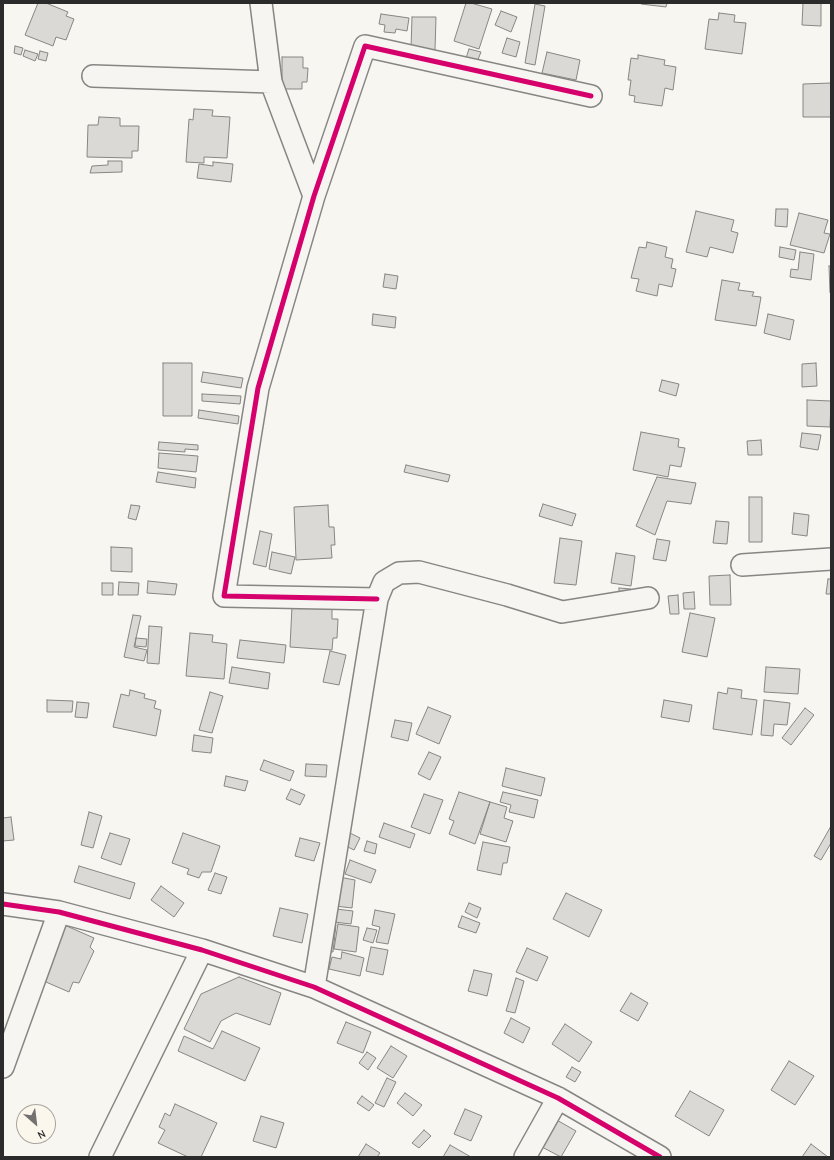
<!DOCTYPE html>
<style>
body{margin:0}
#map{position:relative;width:834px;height:1160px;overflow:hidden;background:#f8f6f0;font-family:"Comic Neue",sans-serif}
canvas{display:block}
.frame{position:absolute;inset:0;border:4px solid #2b2b2b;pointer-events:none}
.north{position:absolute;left:16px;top:1104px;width:40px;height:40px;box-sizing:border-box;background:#fbf7ec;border:1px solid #a8a59f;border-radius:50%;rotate:152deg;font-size:11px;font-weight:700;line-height:16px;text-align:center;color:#2b2b2b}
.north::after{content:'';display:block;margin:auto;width:14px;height:18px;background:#737270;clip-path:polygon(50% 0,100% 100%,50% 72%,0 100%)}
</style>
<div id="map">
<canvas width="834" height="1160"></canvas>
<div class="frame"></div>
<div class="north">N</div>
</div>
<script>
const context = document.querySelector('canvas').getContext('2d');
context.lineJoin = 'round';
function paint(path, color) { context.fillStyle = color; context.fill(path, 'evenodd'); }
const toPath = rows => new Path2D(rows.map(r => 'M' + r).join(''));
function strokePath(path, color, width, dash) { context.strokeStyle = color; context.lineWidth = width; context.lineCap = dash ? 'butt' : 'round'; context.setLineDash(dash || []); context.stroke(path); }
const building = toPath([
 [38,3,46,3,68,12,66,16,74,19,66,40,56,37,53,46,25,35,38,3],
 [466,3,471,3,492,9,479,49,454,41,466,3],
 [641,3,667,3,666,7,641,4,641,3],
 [803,3,821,3,821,26,802,25,803,3],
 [535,4,545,6,535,65,525,63,535,4],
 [501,11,517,17,511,32,495,25,501,11],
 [719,13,735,15,734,22,746,23,742,54,705,49,709,19,718,20,719,13],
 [381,14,409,18,407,31,396,29,395,33,384,32,385,25,379,24,381,14],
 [412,17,436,17,435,50,411,49,412,17],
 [507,38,520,42,516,57,502,53,507,38],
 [15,46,23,48,21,55,14,53,15,46],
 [469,49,481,52,477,62,466,58,469,49],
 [25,50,38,54,35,61,23,56,25,50],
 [40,51,48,53,46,61,38,59,40,51],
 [547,52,580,60,576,80,542,73,547,52],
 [638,55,665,60,664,65,676,67,673,90,665,88,662,106,634,102,635,96,629,95,631,80,628,80,631,58,638,59,638,55],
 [282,57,303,57,303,68,308,68,307,82,302,82,302,89,282,89,282,57],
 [831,83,831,117,803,117,803,84,831,83],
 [194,109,213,110,212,116,230,117,227,158,204,157,204,163,186,162,189,119,193,120,194,109],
 [99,117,120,118,120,126,139,126,138,151,132,151,132,158,87,157,88,125,98,125,99,117],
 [108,161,122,161,122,172,90,173,92,166,108,165,108,161],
 [213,162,233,164,231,182,197,178,199,164,213,166,213,162],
 [776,209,788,209,787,227,775,226,776,209],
 [696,211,734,220,731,231,738,233,733,253,710,247,707,257,686,252,696,211],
 [799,213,828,220,824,233,830,234,824,253,790,245,799,213],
 [647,242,667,247,665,257,673,259,671,268,676,269,672,287,659,284,657,296,636,291,639,279,631,278,639,247,646,248,647,242],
 [780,247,796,250,794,260,779,257,780,247],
 [800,252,814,254,811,280,790,277,791,269,798,270,800,252],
 [829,266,831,266,831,292,830,293,829,266],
 [385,274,398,276,396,289,383,287,385,274],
 [722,280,740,283,738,290,754,292,752,296,761,297,756,326,715,320,722,280],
 [373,314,396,317,395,328,372,325,373,314],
 [768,314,794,320,790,340,764,333,768,314],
 [163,363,192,363,192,416,163,416,163,363],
 [816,363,817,386,802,387,802,364,816,363],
 [203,372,243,378,241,388,201,382,203,372],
 [662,380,679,384,676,396,659,391,662,380],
 [202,394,241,396,240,404,202,401,202,394],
 [807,400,831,401,830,427,807,426,807,400],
 [199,410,239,416,238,424,198,418,199,410],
 [641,432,679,439,678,447,685,448,681,467,670,465,668,477,633,470,641,432],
 [802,433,821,435,818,450,800,447,802,433],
 [761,440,762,455,748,455,747,441,761,440],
 [159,442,198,445,198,450,185,449,185,452,158,450,159,442],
 [159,453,198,456,196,472,158,468,159,453],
 [406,465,450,475,448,482,404,472,406,465],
 [158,472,196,478,195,488,156,482,158,472],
 [657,477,696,483,691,504,667,501,655,535,636,526,657,477],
 [749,497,762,497,762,542,749,542,749,497],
 [543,504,576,514,572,526,539,516,543,504],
 [131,505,140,506,136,520,128,518,131,505],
 [328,505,329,527,334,527,335,545,331,545,332,558,296,560,294,507,328,505],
 [794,513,809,515,807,536,792,534,794,513],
 [716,521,729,522,727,544,713,543,716,521],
 [260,531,272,534,266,567,253,564,260,531],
 [560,538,582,541,576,585,554,583,560,538],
 [657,539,670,541,666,561,653,559,657,539],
 [111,547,132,548,132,572,111,571,111,547],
 [272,552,295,557,291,574,269,569,272,552],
 [616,553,635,556,631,586,611,583,616,553],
 [730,575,731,605,710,605,709,576,730,575],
 [828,579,831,579,831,594,826,594,828,579],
 [148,581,177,584,175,595,147,593,148,581],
 [119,582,139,583,138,595,118,595,119,582],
 [102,583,113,583,113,595,102,595,102,583],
 [619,588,631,589,630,596,619,595,619,588],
 [694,592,695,609,684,609,683,593,694,592],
 [678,595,679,614,670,614,668,596,678,595],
 [292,606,332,608,332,619,338,619,337,638,333,638,332,650,290,647,292,606],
 [690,613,715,618,707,657,682,652,690,613],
 [133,615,141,616,134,647,147,650,144,661,124,657,133,615],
 [149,626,162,627,159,664,147,663,149,626],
 [190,633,213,635,212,642,227,644,224,679,186,676,190,633],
 [136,638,147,639,146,647,135,646,136,638],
 [240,640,286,645,284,663,237,658,240,640],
 [330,651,346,655,339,685,323,682,330,651],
 [232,667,270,673,268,689,229,683,232,667],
 [766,667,800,669,798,694,764,692,766,667],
 [728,688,742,690,741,698,757,700,752,735,713,729,718,692,727,694,728,688],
 [130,690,145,694,144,698,156,701,154,708,161,710,156,736,113,727,121,694,129,696,130,690],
 [210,692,223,696,212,733,199,730,210,692],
 [47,700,73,701,72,712,47,712,47,700],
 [664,700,692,705,689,722,661,717,664,700],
 [764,700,790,703,787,725,774,724,773,736,761,735,764,700],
 [77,702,89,703,87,718,75,717,77,702],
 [428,707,451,716,439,744,416,734,428,707],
 [805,708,814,715,791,745,782,738,805,708],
 [395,720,412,723,408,741,391,737,395,720],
 [194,735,213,738,211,753,192,751,194,735],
 [429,752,441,757,430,780,418,774,429,752],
 [264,760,294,771,290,781,260,770,264,760],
 [306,764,327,765,326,777,305,776,306,764],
 [506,768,545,778,541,796,502,786,506,768],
 [226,776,248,781,245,791,224,786,226,776],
 [291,789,305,795,300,805,286,799,291,789],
 [459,792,490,802,475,844,449,834,454,821,449,819,459,792],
 [503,792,538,800,534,818,509,812,511,805,500,802,503,792],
 [424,794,443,800,430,834,411,827,424,794],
 [490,802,507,807,504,818,513,821,506,842,480,834,490,802],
 [89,812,102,816,93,848,81,845,89,812],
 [11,817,14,840,3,841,3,818,11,817],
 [384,823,415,834,410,848,379,837,384,823],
 [831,826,831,843,821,860,814,856,831,826],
 [110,833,130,839,121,865,101,858,110,833],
 [183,833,220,846,211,872,202,872,199,878,187,874,189,869,172,863,183,833],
 [350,833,360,838,354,850,344,845,350,833],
 [300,838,320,843,314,861,295,856,300,838],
 [367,841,377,844,375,854,364,851,367,841],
 [483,842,510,847,507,863,503,863,501,875,477,870,483,842],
 [350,860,376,870,371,883,345,874,350,860],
 [79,866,135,883,130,899,74,882,79,866],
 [215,873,227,877,221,894,208,890,215,873],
 [339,877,355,880,352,908,335,906,339,877],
 [161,886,184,903,174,917,151,900,161,886],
 [566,893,602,910,589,937,553,919,566,893],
 [469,903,481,908,477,918,465,912,469,903],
 [280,908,308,914,302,943,273,936,280,908],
 [336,909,353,911,351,924,334,922,336,909],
 [375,910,395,914,388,944,376,942,380,927,372,925,375,910],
 [462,916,480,923,476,933,458,927,462,916],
 [62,924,94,938,90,947,94,951,79,983,73,982,69,992,39,979,62,924],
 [329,924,336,925,333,952,326,951,329,924],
 [338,924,359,927,356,952,334,949,338,924],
 [367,928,377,930,373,943,363,940,367,928],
 [371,947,388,950,383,975,366,971,371,947],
 [527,948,548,957,537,981,516,972,527,948],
 [342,952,364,958,360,976,329,969,332,957,341,959,342,952],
 [474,970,492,974,487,996,468,991,474,970],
 [239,977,281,993,270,1025,236,1013,221,1021,210,1042,184,1029,201,994,239,977],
 [516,978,524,981,515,1013,506,1011,516,978],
 [631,993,648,1003,638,1021,620,1011,631,993],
 [511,1018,530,1028,523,1043,504,1033,511,1018],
 [346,1022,371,1032,363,1053,337,1043,346,1022],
 [565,1024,592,1042,579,1062,552,1044,565,1024],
 [222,1031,260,1048,245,1081,178,1051,184,1036,213,1049,222,1031],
 [391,1046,407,1056,393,1078,377,1068,391,1046],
 [367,1052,376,1058,368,1070,359,1063,367,1052],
 [789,1061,814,1076,795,1105,771,1090,789,1061],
 [572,1067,581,1072,575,1082,566,1077,572,1067],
 [387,1078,396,1082,384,1107,375,1103,387,1078],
 [690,1091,724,1110,709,1136,675,1116,690,1091],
 [405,1093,422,1105,413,1116,397,1103,405,1093],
 [362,1096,374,1105,369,1111,357,1103,362,1096],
 [175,1104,217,1123,201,1157,188,1157,158,1143,165,1130,159,1127,165,1113,170,1116,175,1104],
 [465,1109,482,1116,471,1141,454,1134,465,1109],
 [261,1116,284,1123,276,1148,253,1141,261,1116],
 [555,1119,576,1131,561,1157,540,1146,555,1119],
 [424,1130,431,1136,419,1148,412,1143,424,1130],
 [366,1144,380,1153,377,1157,358,1157,366,1144],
 [811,1144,828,1157,802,1157,811,1144],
 [450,1145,471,1157,443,1157,450,1145]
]);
paint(building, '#dbd9d6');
strokePath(building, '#878684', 1);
const street = toPath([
 [261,3,271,82,314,196],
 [93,76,271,82],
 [742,565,831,559],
 [377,599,224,596,258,388,314,196,365,46,591,96],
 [3,904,59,912,202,950,314,987,558,1098,660,1157],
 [314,987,377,599,384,582,399,573,419,572,507,595,562,612,648,598],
 [3,1067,59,912],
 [100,1157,202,950],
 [525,1157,558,1098]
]);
strokePath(street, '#878684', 24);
strokePath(street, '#f6f5f1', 21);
strokePath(toPath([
 [377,599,224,596,258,388,314,196,365,46,591,96],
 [3,904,59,912,202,950,314,987,558,1098,660,1157]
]), '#d6006c', 5);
</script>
